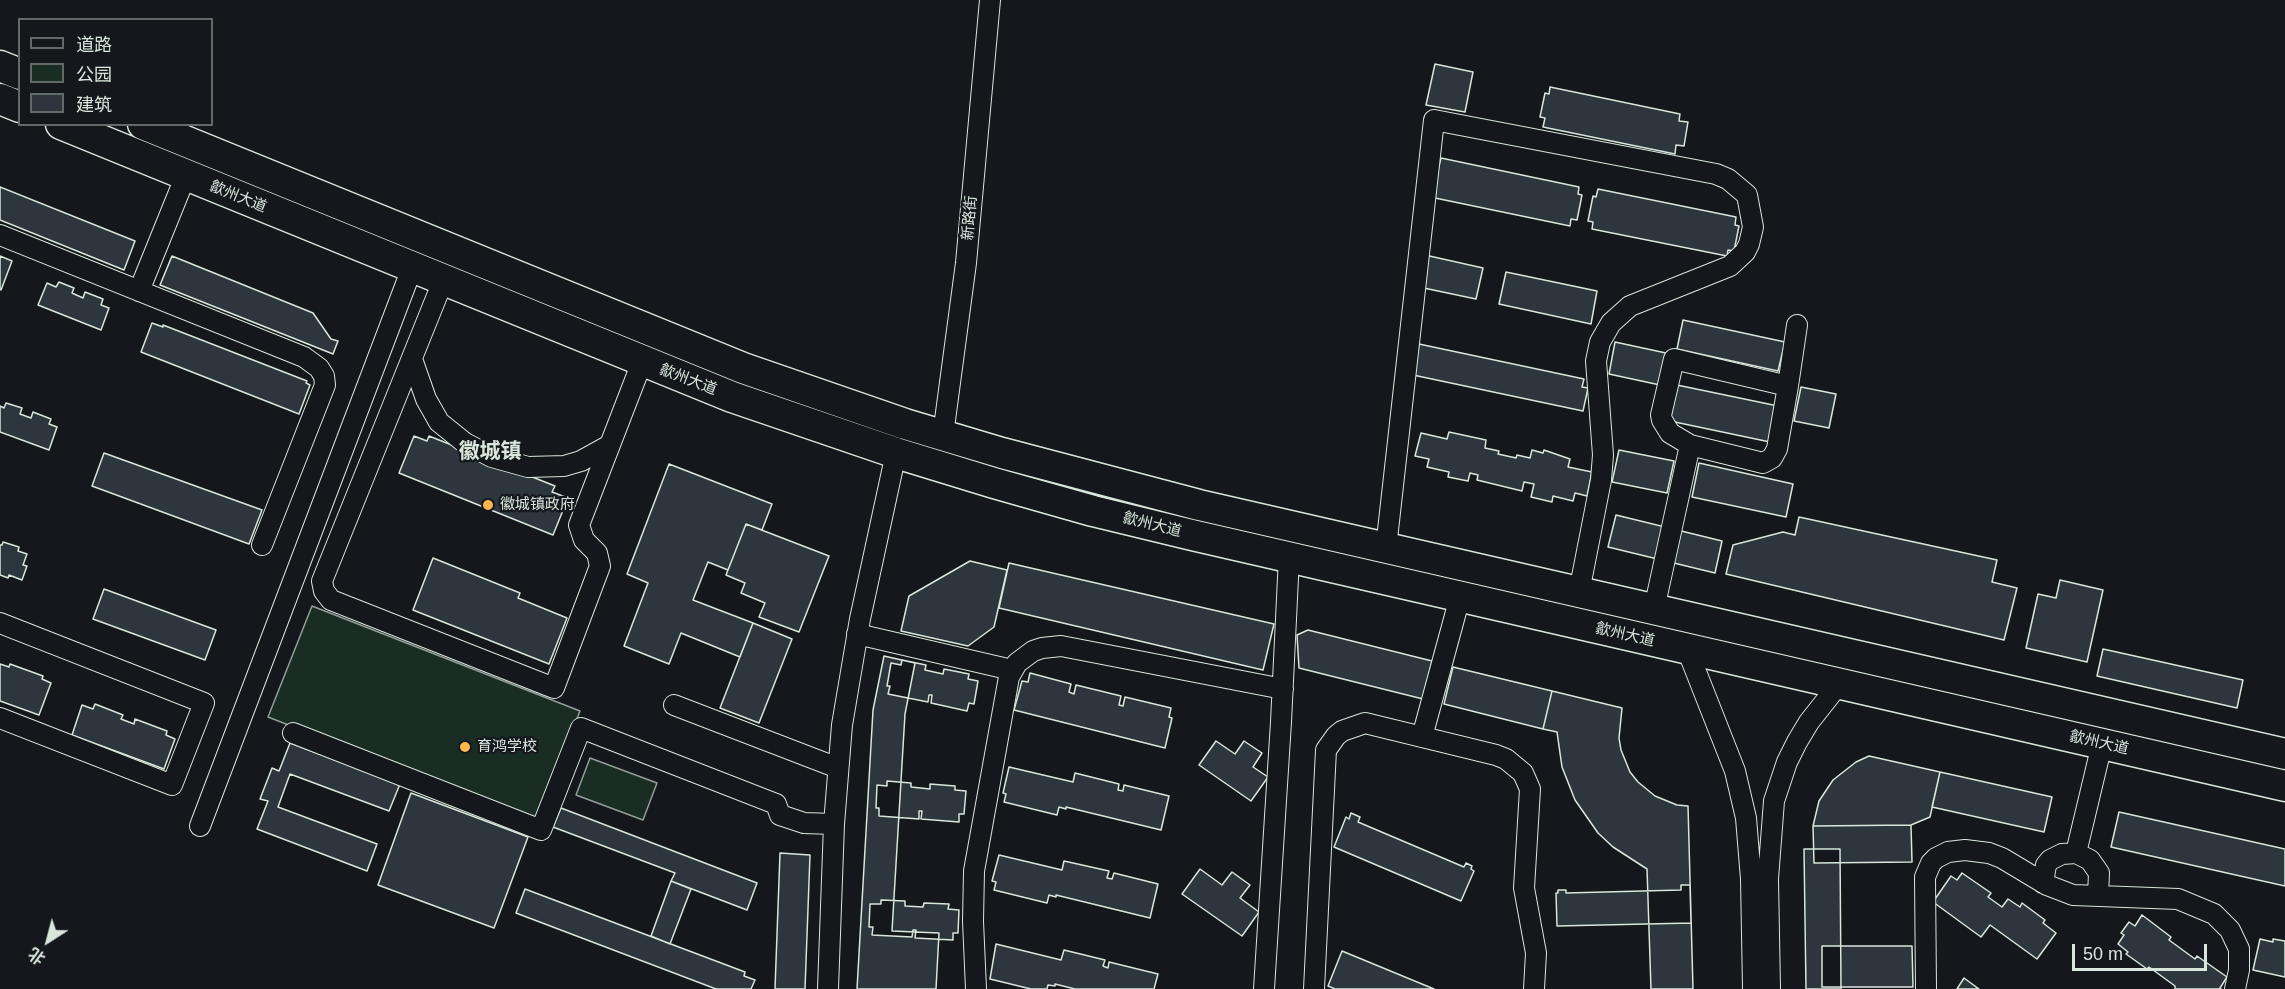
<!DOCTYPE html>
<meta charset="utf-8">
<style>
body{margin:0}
#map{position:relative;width:2285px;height:989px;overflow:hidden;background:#14181c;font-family:Helvetica,"Noto Sans SC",sans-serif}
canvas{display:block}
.legend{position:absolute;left:18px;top:18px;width:195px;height:108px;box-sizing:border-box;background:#14181c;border:2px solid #626a69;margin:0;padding:8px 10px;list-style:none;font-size:18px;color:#d8e6dc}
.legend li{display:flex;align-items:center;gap:12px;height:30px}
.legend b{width:30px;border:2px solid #626a69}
.north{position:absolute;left:18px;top:911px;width:60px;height:60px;-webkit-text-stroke:4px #14181c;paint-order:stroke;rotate:216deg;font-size:16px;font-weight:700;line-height:24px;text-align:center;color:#d8e6dc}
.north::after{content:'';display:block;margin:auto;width:21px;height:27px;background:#d8e6dc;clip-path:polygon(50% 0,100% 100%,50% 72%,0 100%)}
.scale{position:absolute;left:2072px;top:944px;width:135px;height:27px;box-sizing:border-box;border:3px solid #d8e6dc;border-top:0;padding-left:8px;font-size:18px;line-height:21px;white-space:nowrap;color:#d8e6dc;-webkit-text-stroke:4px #14181c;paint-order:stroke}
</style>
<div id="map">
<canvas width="2285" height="989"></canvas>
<ul class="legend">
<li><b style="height:8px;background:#14181c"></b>道路</li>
<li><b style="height:16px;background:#1a2d24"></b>公园</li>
<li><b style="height:16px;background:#2c363c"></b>建筑</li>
</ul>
<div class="north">北</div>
<div class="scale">50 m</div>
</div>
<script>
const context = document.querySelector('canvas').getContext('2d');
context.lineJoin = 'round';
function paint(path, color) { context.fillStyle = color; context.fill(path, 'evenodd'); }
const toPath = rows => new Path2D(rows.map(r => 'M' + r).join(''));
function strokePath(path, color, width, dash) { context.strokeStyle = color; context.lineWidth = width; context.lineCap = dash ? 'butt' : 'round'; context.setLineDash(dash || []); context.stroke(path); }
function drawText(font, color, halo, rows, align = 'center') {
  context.font = font + ' Helvetica,"Noto Sans SC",sans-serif'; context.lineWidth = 4.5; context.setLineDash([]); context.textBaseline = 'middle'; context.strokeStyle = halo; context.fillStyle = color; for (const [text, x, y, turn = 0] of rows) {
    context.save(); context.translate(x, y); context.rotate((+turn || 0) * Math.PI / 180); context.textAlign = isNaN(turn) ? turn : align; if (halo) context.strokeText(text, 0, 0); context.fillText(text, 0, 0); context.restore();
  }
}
const green = toPath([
 [312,606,580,711,536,822,268,717,312,606],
 [590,758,657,783,643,820,576,795,590,758]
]);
paint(green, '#1a2d24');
strokePath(green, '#939e99', 1.5);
const building = toPath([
 [1435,64,1473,72,1465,112,1426,105,1435,64],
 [1550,87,1680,114,1679,121,1688,122,1684,146,1676,145,1675,154,1543,127,1545,118,1540,117,1545,93,1549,94,1550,87],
 [1441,158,1579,187,1578,194,1582,195,1577,220,1571,219,1570,226,1435,198,1436,191,1432,190,1436,165,1439,166,1441,158],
 [0,187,135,241,124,270,0,220,0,187],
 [1598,189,1736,217,1735,225,1739,226,1734,251,1728,250,1727,256,1592,229,1593,222,1588,221,1593,196,1596,197,1598,189],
 [1425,255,1483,268,1476,299,1419,287,1425,255],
 [0,256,12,261,1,290,0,289,0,256],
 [172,256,313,313,331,339,338,341,333,354,160,285,172,256],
 [1506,272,1597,291,1591,324,1499,304,1506,272],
 [59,282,74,288,72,293,83,298,85,292,103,299,101,305,109,308,101,330,38,305,47,283,56,287,59,282],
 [1683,320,1785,342,1778,371,1677,349,1683,320],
 [152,323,163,327,163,325,307,381,306,383,310,385,299,414,141,352,152,323],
 [1615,342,1666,353,1660,385,1609,374,1615,342],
 [1419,344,1584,379,1582,387,1588,388,1583,411,1413,375,1419,344],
 [1677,385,1778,406,1770,442,1670,421,1677,385],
 [1801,387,1836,394,1829,428,1794,421,1801,387],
 [6,403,22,408,20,414,31,418,33,412,51,419,49,424,57,427,49,450,0,432,0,406,4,408,6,403],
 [1449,432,1486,440,1485,448,1499,451,1498,454,1516,458,1517,455,1530,458,1532,450,1543,453,1544,450,1570,459,1568,467,1592,472,1587,496,1575,493,1573,501,1553,496,1552,502,1531,497,1534,484,1524,482,1522,491,1477,480,1478,475,1470,473,1468,481,1448,477,1449,472,1427,467,1429,459,1415,456,1421,433,1447,439,1449,432],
 [414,436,427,441,429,436,555,486,552,492,568,498,553,535,399,473,414,436],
 [1619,450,1674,461,1667,493,1612,482,1619,450],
 [104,453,262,510,249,544,92,486,104,453],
 [1699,463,1793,484,1786,517,1692,497,1699,463],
 [669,464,772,504,762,530,746,524,728,570,708,562,693,600,753,623,740,657,681,633,669,664,624,646,648,583,627,574,669,464],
 [1616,515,1722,541,1715,573,1608,547,1616,515],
 [1799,517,1997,560,1992,582,2017,588,2004,640,1726,574,1733,545,1783,532,1795,535,1799,517],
 [746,524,829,556,799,632,759,617,765,603,741,593,745,583,726,575,746,524],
 [3,542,19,547,18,551,27,554,23,565,27,566,22,580,9,575,8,578,0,575,0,545,2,545,3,542],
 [433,558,520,593,518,598,567,618,549,664,413,610,433,558],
 [970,561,1007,570,994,627,968,646,901,631,909,596,970,561],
 [1009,563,1274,624,1263,670,999,608,1009,563],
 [2060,580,2103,590,2087,662,2026,648,2038,594,2056,598,2060,580],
 [104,589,216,630,205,660,93,619,104,589],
 [753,623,792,639,759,723,720,708,753,623],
 [1308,630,1432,661,1423,699,1299,668,1297,635,1308,630],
 [2103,649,2243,680,2237,708,2097,676,2103,649],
 [884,656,915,663,905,714,892,931,939,933,936,989,857,989,873,710,884,656],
 [902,660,926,665,925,670,943,674,944,669,969,674,968,679,978,681,974,704,969,703,967,711,931,703,932,695,929,695,928,702,888,694,890,686,887,686,891,663,901,665,902,660],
 [0,664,9,667,10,664,43,676,42,679,51,683,39,715,0,701,0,664],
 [1453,667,1552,691,1543,729,1444,704,1453,667],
 [1030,673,1071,684,1069,692,1074,694,1076,685,1121,696,1119,705,1123,706,1125,697,1171,708,1169,717,1172,718,1165,748,1014,710,1022,681,1028,682,1030,673],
 [1552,691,1622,708,1619,738,1621,750,1630,772,1638,782,1655,796,1677,805,1688,806,1693,989,1651,989,1647,869,1613,847,1598,833,1575,800,1562,767,1557,732,1543,729,1552,691],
 [95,704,123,715,121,719,134,724,135,719,167,731,166,735,175,739,164,769,72,735,82,705,93,709,95,704],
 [1216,741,1235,754,1244,741,1262,753,1253,767,1268,777,1251,801,1199,765,1216,741],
 [290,743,400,784,389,811,290,774,278,807,377,844,367,871,257,829,268,801,260,799,272,768,279,771,290,743],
 [1869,756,1940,772,1930,817,1911,825,1813,826,1819,801,1833,780,1856,762,1869,756],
 [1009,767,1073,782,1075,773,1119,784,1118,790,1123,791,1124,785,1169,796,1161,830,1066,807,1066,809,1059,807,1057,815,1004,802,1006,794,1003,793,1009,767],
 [1940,772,2052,797,2044,832,1932,807,1940,772],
 [887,781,911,783,911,787,930,789,930,784,955,786,955,790,966,791,964,814,959,814,959,822,921,819,922,811,919,811,919,819,879,816,879,808,876,808,877,785,887,786,887,781],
 [411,793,528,837,494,928,378,885,411,793],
 [561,808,757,883,747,910,671,881,675,873,553,827,561,808],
 [2119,812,2285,849,2285,886,2111,847,2119,812],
 [1351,813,1360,817,1358,822,1464,867,1466,863,1472,866,1471,869,1474,871,1461,901,1334,847,1346,817,1349,819,1351,813],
 [1911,825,1912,862,1814,863,1813,826,1911,825],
 [1804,849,1840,849,1841,989,1806,989,1804,849],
 [780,853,810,855,805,989,775,989,780,853],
 [999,855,1062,870,1064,861,1109,871,1107,878,1112,879,1114,873,1158,884,1150,918,1056,895,1056,897,1049,895,1047,903,994,890,996,882,992,881,999,855],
 [1200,869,1222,885,1232,872,1250,885,1240,898,1259,912,1242,936,1182,894,1200,869],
 [1962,873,1991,893,1988,897,2002,907,2008,899,2020,907,2022,903,2045,920,2043,923,2056,933,2037,959,1990,925,1981,937,1933,902,1951,876,1957,880,1962,873],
 [671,881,691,889,670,944,651,936,671,881],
 [1681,885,1690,885,1691,923,1557,926,1556,893,1558,893,1558,890,1566,890,1566,893,1681,890,1681,885],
 [525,889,745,972,744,976,755,980,751,989,716,989,516,913,525,889],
 [881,900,905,901,905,906,923,907,924,903,949,904,948,909,959,910,958,933,953,933,953,940,915,938,916,930,913,930,912,937,872,935,873,927,869,927,870,904,881,904,881,900],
 [2142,915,2171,937,2169,940,2195,959,2197,956,2227,977,2220,988,2221,989,2175,989,2175,986,2149,967,2147,969,2126,954,2128,952,2118,944,2124,935,2121,933,2129,922,2135,926,2142,915],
 [2260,939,2273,942,2273,939,2285,941,2285,977,2253,970,2260,939],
 [996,944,1061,960,1064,950,1105,960,1103,966,1108,968,1109,962,1158,974,1154,989,1075,989,1055,984,1055,986,1048,985,1047,989,1031,989,990,979,996,944],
 [1822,946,1912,946,1913,987,1822,987,1822,946],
 [1342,951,1434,989,1335,989,1328,986,1342,951],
 [1964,978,1979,989,1957,989,1964,978]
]);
paint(building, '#2c363c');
strokePath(building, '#d8e6dc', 1.5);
const minor = toPath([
 [0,235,304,357,319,368,324,376,325,385,262,545],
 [443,281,322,581,324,591,331,600,554,688,600,566,597,553,584,540,579,525,642,362],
 [139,291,186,175],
 [412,359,426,399,439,422,465,443,492,457,528,467,564,466,581,461,610,445],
 [1788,386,1674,359,1661,415,1662,420,1670,433,1690,445,1763,463,1772,458,1777,449,1788,386,1797,325],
 [943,435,966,263,990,0],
 [1386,548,1434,120,1716,174,1728,179,1747,195,1753,227,1749,244,1745,252,1730,266,1630,306,1611,323,1600,342,1596,361,1603,455,1601,480,1579,592],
 [1654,609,1690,445],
 [0,623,204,703,172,785,0,718],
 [857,634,1012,670],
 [1687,649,1735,771,1746,818,1751,879,1753,989],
 [674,705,838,768],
 [293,733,541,830,581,728,776,804,780,815,804,823,834,824],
 [1422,737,1460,597],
 [200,826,412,268],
 [2076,853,2102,744],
 [2043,883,2046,865,2050,860,2062,854,2076,853,2090,860,2099,873,2098,896],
 [828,989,834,824,842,725,860,619,896,453],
 [976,989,973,921,974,871,1009,677,1017,663,1033,651,1042,648,1061,646,1283,689],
 [1264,989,1281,722,1289,557],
 [1314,989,1326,750,1336,736,1342,731,1365,723,1496,755,1506,759,1523,773,1530,789,1524,888,1536,953,1534,989],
 [1770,989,1768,879,1774,801,1787,762,1797,742,1809,722,1839,684],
 [1926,989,1925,877,1931,863,1936,858,1948,852,1965,850,1989,853,2002,858,2047,885,2073,895,2178,899,2214,914,2230,930,2239,949,2239,970,2235,989]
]);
const highway = toPath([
 [0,66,20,74],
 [0,99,20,107],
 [61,124,732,397,896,453,994,483,1093,511,1192,535,2285,786],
 [143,124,743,368,905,424,1002,453,1199,505,2285,754]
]);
strokePath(minor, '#d8e6dc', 22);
strokePath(highway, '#d8e6dc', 33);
strokePath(minor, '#14181c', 20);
strokePath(highway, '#14181c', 30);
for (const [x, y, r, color] of [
 [488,505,6,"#ffb74d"],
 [465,747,6,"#ffb74d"]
]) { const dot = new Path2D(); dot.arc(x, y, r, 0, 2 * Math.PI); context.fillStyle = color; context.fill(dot); strokePath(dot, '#14181c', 2); }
drawText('15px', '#d8e6dc', '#14181c', [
 ["歙州大道",238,197,22],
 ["新路街",970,218,-85],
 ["歙州大道",688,380,21],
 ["歙州大道",1152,525,14],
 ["歙州大道",1625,635,13],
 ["歙州大道",2099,743,13]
]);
drawText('15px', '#d8e6dc', '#14181c', [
 ["徽城镇政府",500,505],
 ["育鸿学校",477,747]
], 'left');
drawText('bold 21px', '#d8e6dc', '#14181c', [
 ["徽城镇",490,452]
]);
</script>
